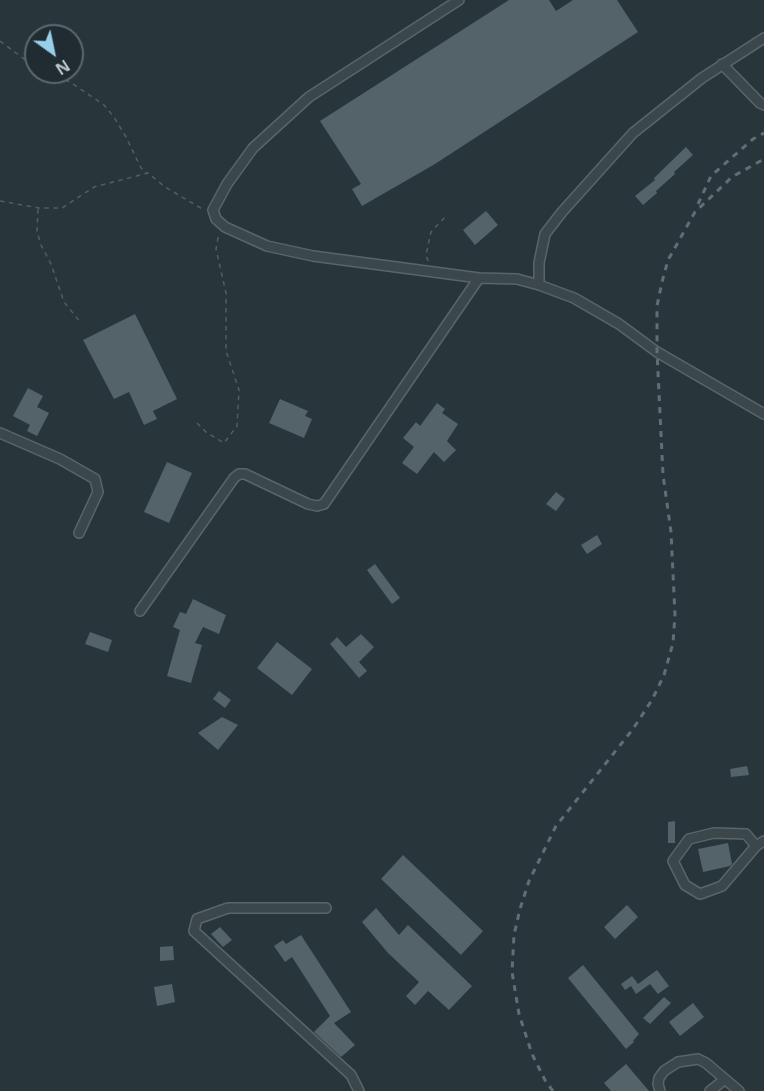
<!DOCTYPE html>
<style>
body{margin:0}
#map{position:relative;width:764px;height:1091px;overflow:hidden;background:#28363c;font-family:"Noto Sans",sans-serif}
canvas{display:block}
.north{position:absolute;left:24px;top:24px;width:60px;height:60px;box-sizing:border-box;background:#202c31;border:2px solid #5d686d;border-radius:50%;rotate:147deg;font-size:16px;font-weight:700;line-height:24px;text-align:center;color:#b8c2c7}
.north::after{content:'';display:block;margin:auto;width:21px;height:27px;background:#99ceeb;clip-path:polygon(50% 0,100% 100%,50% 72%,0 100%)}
</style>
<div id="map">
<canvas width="764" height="1091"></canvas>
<div class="north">N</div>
</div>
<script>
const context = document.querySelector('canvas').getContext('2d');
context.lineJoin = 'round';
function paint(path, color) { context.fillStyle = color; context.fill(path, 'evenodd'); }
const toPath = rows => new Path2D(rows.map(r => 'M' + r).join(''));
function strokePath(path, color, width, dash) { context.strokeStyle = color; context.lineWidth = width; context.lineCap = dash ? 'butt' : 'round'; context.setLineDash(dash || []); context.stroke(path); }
paint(toPath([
 [509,0,549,0,556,11,573,0,617,0,638,32,435,164,362,206,352,189,361,184,320,121],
 [686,147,693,155,674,172,675,174,656,191,657,193,643,205,635,196,655,180,654,178],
 [486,211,498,225,475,245,463,230],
 [135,314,177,399,153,411,157,419,144,425,129,392,114,399,83,340],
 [28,388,43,396,37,407,49,413,37,436,27,431,30,425,13,416],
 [280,399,308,411,305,416,312,419,304,438,269,423],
 [437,403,445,409,442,413,458,424,447,441,456,450,444,462,434,452,417,474,402,463,414,447,403,438,416,422,420,426],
 [167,462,192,473,169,523,144,512],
 [556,492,565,499,556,511,546,504],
 [597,535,602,544,587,554,581,545],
 [375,564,400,598,392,604,367,570],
 [193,599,226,615,219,634,203,627,195,643,202,645,191,683,167,676,180,630,173,627,180,612,186,614],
 [90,632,112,640,108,652,85,644],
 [361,634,374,647,359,662,367,671,359,678,330,644,337,637,346,647],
 [277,642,312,669,292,695,257,668],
 [219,691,231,700,225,708,213,699],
 [222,717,238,725,218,750,198,733],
 [747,766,749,775,731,777,730,769],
 [675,821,675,843,668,843,668,822],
 [728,843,732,864,730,866,703,872,698,849],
 [403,855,483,931,461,955,381,879],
 [627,905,638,917,615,939,604,927],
 [376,908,399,935,408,925,472,986,449,1010,428,991,415,1005,406,996,419,982,388,953,362,922],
 [220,927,232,940,223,947,211,934],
 [301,935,351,1012,334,1023,355,1045,341,1057,314,1032,330,1016,292,957,285,962,274,946,283,940,286,944],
 [173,946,174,960,160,961,160,947],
 [583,965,639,1034,633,1041,634,1042,626,1049,568,978],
 [657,970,669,986,658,994,650,984,636,994,631,986,625,990,621,984,632,976,638,984],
 [172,984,175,1002,157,1006,154,987],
 [664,997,671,1003,650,1024,643,1018],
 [693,1003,704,1017,680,1036,669,1022],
 [626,1064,649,1091,611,1091,604,1083]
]), '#546369');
const minor = toPath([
 [459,0,309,97,253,148,227,184,213,210,216,219,225,227,267,246,313,256,479,278,517,279,539,285,574,298,619,324,657,352,764,414],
 [722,64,760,103,764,105],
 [539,285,539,263,545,234,562,212,633,133,702,78,764,38],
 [0,433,60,459,95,479,98,492,79,533],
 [140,611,234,478,239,474,245,474,308,504,317,506,324,504,479,278],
 [756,846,746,834,714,833,689,839,673,861,685,885,700,894,722,886,756,846,764,841],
 [326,908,228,908,197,919,194,931,351,1075,359,1091],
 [660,1091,658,1084,659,1078,664,1071,678,1062,698,1059,706,1063,739,1091],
 [710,1091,724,1080]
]);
strokePath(minor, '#59656a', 12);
strokePath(toPath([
 [0,41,36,68],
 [49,72,70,82,104,105,114,117,126,137,141,168,147,173],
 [0,201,39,208,62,208,94,187,148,173,165,187,204,210],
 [38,209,37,231,41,245,51,264,64,302,81,323],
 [428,261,426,255,431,232,445,217],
 [197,423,206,432,224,443,237,426,239,390,226,351,226,293,216,249,219,233]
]), '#4f605e', 1.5, [4.5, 4.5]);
strokePath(minor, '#3c474c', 9);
strokePath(toPath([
 [698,204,711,176,753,139,764,133],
 [553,1091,546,1082,532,1054,519,1014,512,972,514,935,520,909,529,881,556,826,633,729,652,700,664,675,673,643,675,615,671,532,663,475,657,352,657,306,662,282,668,260,695,212,732,177,764,159]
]), '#606e75', 3, [6, 6]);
</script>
